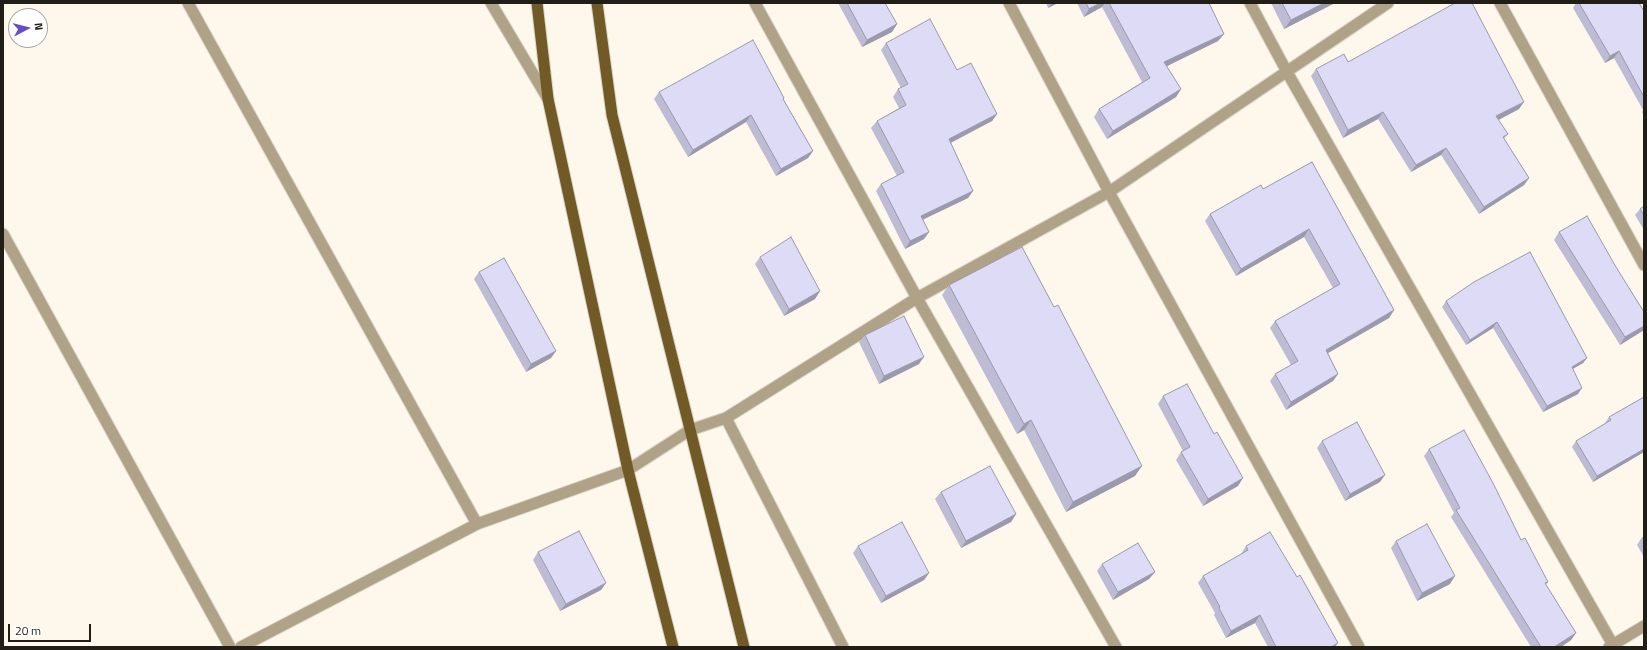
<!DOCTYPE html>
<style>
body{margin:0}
#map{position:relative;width:1647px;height:650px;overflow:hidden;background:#fef8ec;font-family:"Titillium Web",sans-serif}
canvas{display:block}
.frame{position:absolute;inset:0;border:4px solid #211e17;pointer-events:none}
.north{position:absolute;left:8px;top:8px;width:40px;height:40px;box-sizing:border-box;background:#fff;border:1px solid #a6a5a2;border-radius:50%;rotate:83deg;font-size:11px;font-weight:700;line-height:16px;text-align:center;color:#211e17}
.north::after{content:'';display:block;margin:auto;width:14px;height:18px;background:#664cc5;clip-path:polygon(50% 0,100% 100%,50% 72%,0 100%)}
.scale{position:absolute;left:8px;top:624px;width:83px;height:18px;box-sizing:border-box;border:2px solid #211e17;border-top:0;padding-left:5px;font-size:12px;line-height:14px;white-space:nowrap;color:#211e17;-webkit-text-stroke:3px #fff;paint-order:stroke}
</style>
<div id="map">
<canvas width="1647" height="650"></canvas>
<div class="frame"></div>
<div class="north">N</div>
<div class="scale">20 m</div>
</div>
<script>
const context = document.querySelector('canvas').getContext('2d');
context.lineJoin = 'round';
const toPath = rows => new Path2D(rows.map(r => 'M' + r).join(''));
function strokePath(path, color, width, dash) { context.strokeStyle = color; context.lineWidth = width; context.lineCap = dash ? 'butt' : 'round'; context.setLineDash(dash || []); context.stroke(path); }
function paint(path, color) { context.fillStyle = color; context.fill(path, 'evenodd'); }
const minor = toPath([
 [188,3,477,524],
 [491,3,548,99],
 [755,3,917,298,1116,647],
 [1009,3,1109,192,1359,647],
 [1250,3,1287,72,1613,645],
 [1500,3,1644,265],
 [3,234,230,647],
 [726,418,843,647],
 [241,647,477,524,628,470,690,430,726,418,917,298,1109,192,1388,3],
 [1609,647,1644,626]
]);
const primary = toPath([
 [537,3,548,99,628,470,673,647],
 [597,3,612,115,744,647]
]);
strokePath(minor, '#dbd5ca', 13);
strokePath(primary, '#dbd5ca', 13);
strokePath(minor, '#afa287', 11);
strokePath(primary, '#715a25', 11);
paint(toPath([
 [838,3,885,3,897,24,892,32,862,47],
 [1046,3,1058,3,1048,8],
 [1077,3,1209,3,1224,34,1218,41,1167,66,1181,89,1176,97,1107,139,1094,117,1099,109,1142,82,1102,7,1084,17],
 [1271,3,1335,3,1284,29],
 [1576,3,1639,3,1644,11,1644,116,1642,112,1643,110,1614,58,1605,63,1573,8],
 [886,43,957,70,997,114,992,121,951,143,973,191,968,198,923,219,929,232,924,239,905,249,876,191,881,184,897,176,871,128,877,121,899,108,893,97,898,89,901,88,881,50],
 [1348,62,1519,109,1498,120,1508,134,1504,139,1529,178,1524,185,1479,214,1441,155,1411,172,1378,119,1343,138,1311,76,1316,69],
 [659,92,784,98,784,100,813,151,808,158,776,176,746,122,688,157,654,99],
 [1312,162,1394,310,1389,318,1328,353,1338,374,1333,381,1286,410,1270,381,1275,374,1291,365,1270,328,1275,321,1333,288,1304,237,1236,276,1205,221,1210,214,1263,189],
 [1644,206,1644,230,1635,215,1640,209],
 [1559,232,1616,267,1644,312,1644,330,1620,345,1554,240],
 [760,257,820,291,815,299,784,316,755,264],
 [479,272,556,351,551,358,526,372,474,279],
 [949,285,1135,476,1066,512,1024,430,1017,434,942,295],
 [1446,301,1587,358,1583,363,1573,369,1578,394,1543,412,1493,328,1466,345,1442,307],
 [865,335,919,364,879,384,859,342],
 [1163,396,1214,434,1238,486,1203,506,1176,460,1181,452,1183,451,1158,404],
 [1644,397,1644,452,1593,482,1572,447,1576,441,1606,423,1605,423,1609,417],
 [1322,441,1380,482,1345,501,1317,448],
 [1429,449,1548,582,1546,585,1576,633,1571,640,1561,647,1531,647,1451,517,1454,513,1424,456],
 [941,492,1016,514,1011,522,961,548,935,499],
 [1644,536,1644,557,1637,545,1642,537],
 [1396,541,1450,584,1417,601,1391,548],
 [858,546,929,573,924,580,881,603,853,553],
 [1246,546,1335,647,1268,647,1255,623,1226,638,1214,615,1215,613,1198,583,1203,576,1241,554],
 [538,552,606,583,601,590,560,611,533,560],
 [1102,564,1155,572,1149,579,1113,600,1097,571]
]), '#bebcd4');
paint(toPath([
 [1052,3,1058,3,1048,8],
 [1100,3,1105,3,1102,7,1084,17,1089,9],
 [1324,3,1335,3,1284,29,1291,20],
 [897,24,892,32,862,47,867,40],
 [1224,34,1218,41,1159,70,1164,62],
 [1619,51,1614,58,1605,63,1610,56],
 [1181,89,1176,97,1107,139,1113,131],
 [1524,102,1519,109,1491,124,1496,116],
 [1383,112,1378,119,1343,138,1348,130],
 [997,114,992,121,944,146,949,139],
 [751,115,746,122,688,157,693,150],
 [1446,148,1441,155,1411,172,1416,165],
 [813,151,808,158,776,176,781,169],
 [1529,178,1524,185,1479,214,1484,207],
 [973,191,968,198,916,223,921,216],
 [1309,229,1304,237,1236,276,1241,269],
 [929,232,924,239,905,249,910,241],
 [820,291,815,299,784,316,789,309],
 [1394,310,1389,318,1321,357,1326,350],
 [1497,322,1493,328,1466,345,1470,340],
 [1644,326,1644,330,1620,345,1625,337],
 [556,351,551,358,526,372,531,364],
 [924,357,919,364,879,384,884,376],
 [1587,358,1583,363,1567,372,1572,367],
 [1338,374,1333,381,1286,410,1291,402],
 [1582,388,1578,394,1543,412,1547,406],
 [1031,420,1024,430,1017,434,1024,424],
 [1644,449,1644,452,1593,482,1597,476],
 [1142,466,1135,476,1066,512,1073,502],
 [1385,475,1380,482,1345,501,1350,494],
 [1243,478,1238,486,1203,506,1208,499],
 [1016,514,1011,522,961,548,966,541],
 [1155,572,1149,579,1113,600,1118,592],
 [929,573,924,580,881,603,886,596],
 [1455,576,1450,584,1417,601,1422,593],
 [606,583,601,590,560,611,566,604],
 [1260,615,1255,623,1226,638,1231,631],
 [1576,633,1571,640,1561,647,1554,647],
 [1338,643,1335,647,1331,647]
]), '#9b99ac');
const building = toPath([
 [847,3,885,3,897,24,867,40,847,3],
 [1086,3,1100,3,1089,9,1086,3],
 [1109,3,1209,3,1224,34,1164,62,1181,89,1113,131,1099,109,1150,78,1109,3],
 [1282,3,1324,3,1291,20,1282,3],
 [1455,3,1472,3,1524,102,1496,116,1508,134,1503,137,1529,178,1484,207,1446,148,1416,165,1383,112,1348,130,1316,69,1344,54,1348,62,1455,3],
 [1579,3,1639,3,1644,11,1644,97,1619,51,1610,56,1579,3],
 [930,19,957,70,971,63,997,114,949,139,973,191,921,216,929,232,910,241,881,184,904,172,877,121,906,105,898,89,908,84,886,43,930,19],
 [753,40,784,98,783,99,813,151,781,169,751,115,693,150,659,92,753,40],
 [1312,162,1394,310,1326,350,1338,374,1291,402,1275,374,1298,361,1275,321,1340,284,1309,229,1241,269,1210,214,1261,185,1263,189,1312,162],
 [1644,206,1644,215,1640,209,1644,206],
 [1587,216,1616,267,1644,312,1644,326,1625,337,1559,232,1587,216],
 [791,237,820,291,789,309,760,257,791,237],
 [1022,247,1054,307,1058,305,1142,466,1073,502,1031,420,1024,424,949,285,1022,247],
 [1530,252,1587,358,1572,367,1582,388,1547,406,1497,322,1470,340,1446,301,1474,282,1530,252],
 [504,258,556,351,531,364,479,272,504,258],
 [904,316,924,357,884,376,865,335,904,316],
 [1187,384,1214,434,1217,432,1243,478,1208,499,1181,452,1190,447,1163,396,1187,384],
 [1644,397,1644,449,1597,476,1576,441,1611,420,1609,417,1644,397],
 [1357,422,1385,475,1350,494,1322,441,1357,422],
 [1464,430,1493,483,1521,540,1525,538,1548,582,1545,583,1576,633,1554,647,1541,647,1456,510,1460,508,1429,449,1464,430],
 [990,466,1016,514,966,541,941,492,990,466],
 [902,522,929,573,886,596,858,546,902,522],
 [1427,524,1455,576,1422,593,1396,541,1427,524],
 [579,531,606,583,566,604,538,552,579,531],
 [1270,532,1297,577,1300,575,1338,643,1331,647,1276,647,1260,615,1231,631,1219,608,1220,607,1203,576,1248,550,1246,546,1270,532],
 [1138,543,1155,572,1118,592,1102,564,1138,543]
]);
paint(building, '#dddbf6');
strokePath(building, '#9b99ac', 1);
</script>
